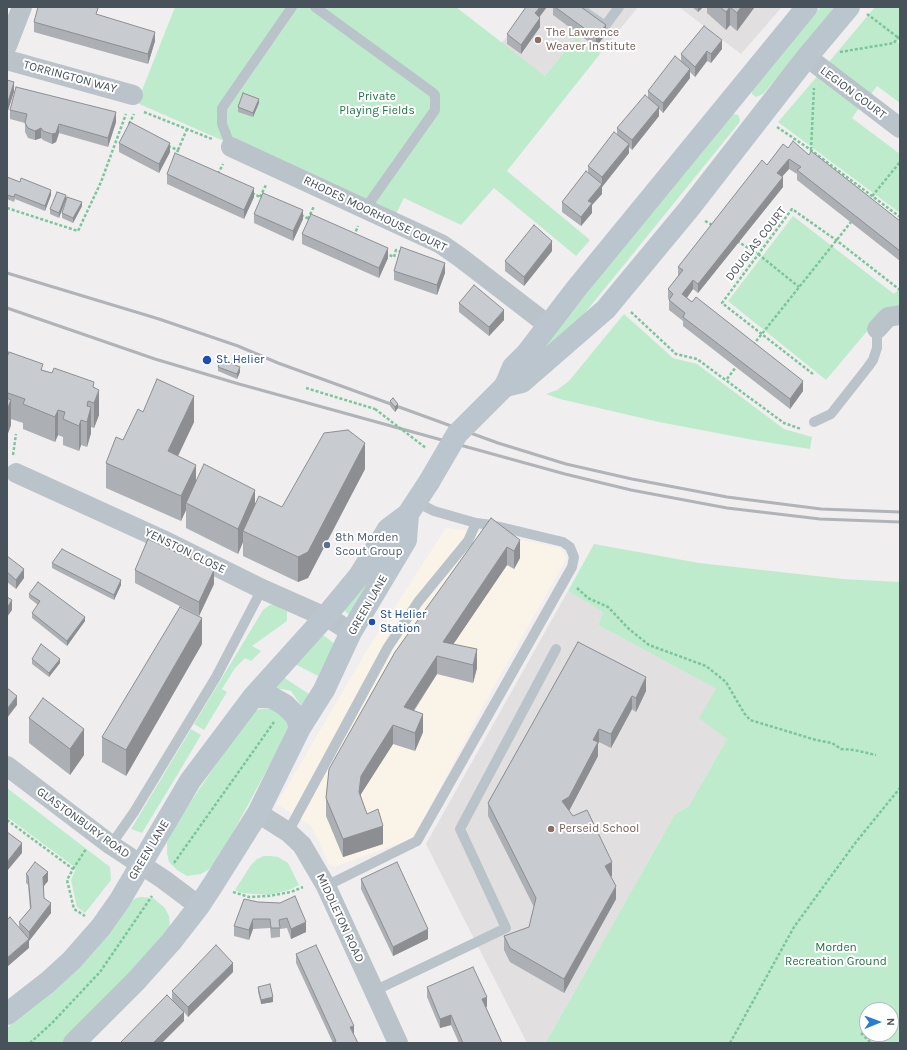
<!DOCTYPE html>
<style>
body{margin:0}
#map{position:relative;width:907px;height:1050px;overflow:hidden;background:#f0eeee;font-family:Karla,sans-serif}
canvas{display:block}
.frame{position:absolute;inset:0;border:8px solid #47525a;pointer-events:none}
.north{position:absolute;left:859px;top:1002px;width:40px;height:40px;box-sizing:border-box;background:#fff;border:1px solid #b5babd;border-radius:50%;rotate:89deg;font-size:11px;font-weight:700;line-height:16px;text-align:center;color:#47525a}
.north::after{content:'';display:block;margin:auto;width:14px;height:18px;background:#267dd2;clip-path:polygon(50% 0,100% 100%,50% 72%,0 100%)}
</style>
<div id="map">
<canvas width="907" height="1050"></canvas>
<div class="frame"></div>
<div class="north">N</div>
</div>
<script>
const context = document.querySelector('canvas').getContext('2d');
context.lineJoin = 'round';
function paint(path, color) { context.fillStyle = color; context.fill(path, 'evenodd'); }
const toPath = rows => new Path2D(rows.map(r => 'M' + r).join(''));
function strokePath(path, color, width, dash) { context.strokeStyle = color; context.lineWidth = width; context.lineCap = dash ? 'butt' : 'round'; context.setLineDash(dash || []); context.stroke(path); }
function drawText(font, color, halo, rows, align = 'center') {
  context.font = font + ' Karla,sans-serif'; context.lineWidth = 4; context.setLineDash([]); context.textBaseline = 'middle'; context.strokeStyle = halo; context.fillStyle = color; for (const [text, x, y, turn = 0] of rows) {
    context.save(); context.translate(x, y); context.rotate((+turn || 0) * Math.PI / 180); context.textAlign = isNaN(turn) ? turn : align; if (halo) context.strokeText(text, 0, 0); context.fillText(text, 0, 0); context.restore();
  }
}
paint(toPath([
 [446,528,494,534,560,548,567,558,488,697,414,838,334,867,328,863,320,843,311,826,277,804,367,650]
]), '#faf4e8');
paint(toPath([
 [530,7,638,7,600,54,576,37,545,76,501,44],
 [679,7,782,7,741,54],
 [568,591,603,612,598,625,716,689,727,739,688,807,675,814,546,1042,547,1043,527,1043,426,844]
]), '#e1dfdf');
paint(toPath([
 [175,7,456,7,545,76,576,37,600,54,507,171,590,240,576,256,494,188,461,225,404,198,395,216,137,103],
 [821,7,838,7,763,94,756,97,752,94,751,90,754,84],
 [875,7,900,7,900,38,897,42,900,44,900,103,877,86,868,98,828,63],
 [820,73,862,104,852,118,900,154,900,213,778,122],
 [733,114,738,115,740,119,739,123,567,335,522,375,728,115],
 [793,216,894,294,900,288,900,309,884,311,826,380,728,301],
 [624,314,673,358,697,364,784,429,812,437,810,449,759,441,659,422,560,399,546,394,557,390,569,381],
 [389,542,351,616,342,609],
 [594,544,699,563,843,579,900,582,900,1043,547,1043,546,1042,675,814,688,807,727,739,699,718,716,689,598,625,603,612,568,591],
 [867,1010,891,1010,891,1034,867,1034],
 [277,604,287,610,287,621,252,646,261,651,251,661,245,658,235,668,222,689,227,692,204,730,194,724,263,610,270,605],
 [323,635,335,644,318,676,295,664],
 [283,677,309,694,302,707,291,691,282,689,272,689],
 [271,708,285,714,289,729,217,862,208,870,201,874,187,876,177,870,169,862,167,853,167,843,173,827,251,714,259,709],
 [191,729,201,735,173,782,142,833,131,829],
 [7,788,110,867,111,880,85,913,77,907,71,880,76,868,7,817],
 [264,856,271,856,278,857,288,863,299,885,289,890,269,895,241,893,235,890,251,865,257,859],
 [141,897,153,898,165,908,169,916,170,927,166,935,64,1043,7,1043,7,1028,91,952,129,903,136,898]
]), '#bfebcd');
strokePath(toPath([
 [867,14,900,39],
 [840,52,894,43,900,34],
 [144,112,212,139],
 [129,124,134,114],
 [777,127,811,150,900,217],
 [168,146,178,150,176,156],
 [178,150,187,129],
 [811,150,814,88],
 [218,174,223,164],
 [252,193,264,199],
 [260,197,266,185],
 [869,200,900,162],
 [7,208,78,231,101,182,126,114],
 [301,215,311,220],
 [308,219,314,206],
 [705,221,714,226],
 [354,236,358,226],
 [737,241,758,254,799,287],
 [385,253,394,257,396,250,402,252],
 [631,312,676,354,697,359,784,423,801,429],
 [753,345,851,222],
 [813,374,722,303,792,209,836,240,900,290],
 [727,379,736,367],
 [306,388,375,409],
 [13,455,16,434],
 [577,588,588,598,608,607,629,629,649,645,706,666,726,682,744,713,750,720,816,740,832,743,841,749,854,750,876,755],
 [7,820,73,869,67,880,74,909,85,916],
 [174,863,274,722],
 [73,869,86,849],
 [233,892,249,897,269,896,291,892,303,887],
 [861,1033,871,1043],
 [30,1043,52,1023,100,972,152,896],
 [730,1043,794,927,856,842,900,788]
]), '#7ac69b', 2.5, [3, 2]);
strokePath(toPath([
 [315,7,432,92,435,95,435,110,365,209],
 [578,7,605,26,619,7],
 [231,147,222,124,222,108,292,7],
 [814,422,831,414,868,367,873,360,877,348,877,329],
 [288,832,388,647,418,602,468,541,476,523],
 [111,845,134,812,216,677,262,589],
 [326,886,417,841,572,567,574,557,570,547,563,542,492,525,476,523,434,511,416,502],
 [374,991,506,928,460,829,556,649]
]), '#bac3ca', 10);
strokePath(toPath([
 [7,46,22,7],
 [807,57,900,128],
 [7,60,133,95],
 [231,147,441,244,461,258,548,325],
 [877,329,888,317,900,315],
 [16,473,161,539,262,589,332,620,351,632],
 [7,766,111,845,163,879,199,906],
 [258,813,288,832,302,845,326,886,398,1043]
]), '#bac3ca', 20);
strokePath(toPath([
 [505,386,522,382,606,309,615,298,688,210,807,57,849,7],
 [505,386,513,367,527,353,576,289,807,7],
 [253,697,271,697,285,705,296,716,300,728],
 [7,1014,48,982,72,960,101,927,120,900,190,781,253,697,325,617,359,576,388,529,408,514,429,482],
 [74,1043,136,981,171,942,199,906,214,883,258,813,300,728,324,690,351,632,406,540,408,514]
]), '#bbc5ce', 22);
strokePath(toPath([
 [7,273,159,319,238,346,278,363,498,443,566,464,632,479,727,497,821,509,900,512],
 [7,308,155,359,239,384,565,474,631,490,727,508,820,519,900,522]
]), '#b0b4b8', 3);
strokePath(toPath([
 [375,409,426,448]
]), '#7ac69b', 2.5, [3, 2]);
strokePath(toPath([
 [429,482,457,434,505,386]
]), '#bbc5ce', 22);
paint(toPath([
 [553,7,581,7,606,34,596,47,553,15],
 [692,7,703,7,698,12],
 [707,7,754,7,754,8,737,31,730,25,726,30,707,13],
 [539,17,540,27,521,54,507,44,507,34],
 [34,22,155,41,148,64,34,32],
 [722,49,711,63,707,61,695,77,690,72,690,78,663,113,659,109,659,116,632,150,629,147,629,153,602,187,602,194,592,205,592,213,581,226,562,212,562,202,588,172,588,166,617,134,617,128,648,97,648,91,681,61,681,54],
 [259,103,253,117,238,112,238,107],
 [10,110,116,122,108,147,59,133,56,142,52,144,43,140,41,138,35,140,28,138,25,132,25,123,10,119],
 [119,143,170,152,159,173,119,152],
 [788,148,809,155,900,221,900,261,797,180,797,174,789,169,782,177,783,187,698,293,693,289,687,298,803,391,790,409,683,326,683,321,669,310,669,300,668,298,668,289,678,276,678,267,767,165],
 [167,174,254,197,244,219,167,184],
 [7,177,51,195,45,211,15,199,14,202,7,199],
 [66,195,59,218,50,214,50,209],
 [82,206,73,223,62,218,62,213],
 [254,214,303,219,293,241,254,223],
 [302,234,388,258,379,278,302,244],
 [552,251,524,286,505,271,505,261],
 [394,271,445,273,437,295,394,280],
 [459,303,504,320,489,336,459,312],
 [7,356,43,370,94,387,99,415,94,428,91,427,91,433,87,447,81,445,79,451,63,445,63,437,58,435,55,442,23,429,23,423,11,419,11,425,7,436],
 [218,367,240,372,237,379,218,371],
 [390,401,398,408,395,412,390,406],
 [143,412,194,422,178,456,196,482,255,505,282,507,365,469,308,578,298,582,243,556,243,542,238,554,186,528,186,510,181,521,106,488,106,463],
 [491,518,520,558,514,569,507,565,453,644,477,668,473,683,437,674,414,711,423,732,415,751,393,744,361,794,361,796,367,814,383,844,343,857,326,816,326,798],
 [7,556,24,578,16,589,7,582],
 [52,563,121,585,114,600,52,568],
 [135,570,214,584,199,616,135,583],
 [29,594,85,621,67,646,32,618,32,613,38,605,29,598],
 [578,642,646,691,636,712,632,709,611,748,599,742,598,744,598,756,569,811,612,876,611,876,616,899,564,993,510,962,504,950,504,936,529,927,534,907,488,816,488,803],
 [202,644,126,776,102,762,102,737],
 [32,659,60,663,49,677,32,664],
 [29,718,84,755,70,775,29,743],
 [26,874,48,881,44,886,44,898,51,913,29,941,29,948,19,927,19,922,30,909,28,885,26,883],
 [361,879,428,939,393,956,361,889],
 [258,902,280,903,306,932,291,939,287,928,280,929,280,937,271,938,270,928,253,929,249,940,234,936,234,926],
 [296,954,354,1035,333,1043,296,963],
 [233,972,188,1017,184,1012,184,1021,172,999,172,991],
 [258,987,273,1002,261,1004,258,992],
 [427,987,487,1007,486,1007,502,1043,459,1043,451,1025,440,1028,427,997]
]), '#acafb3');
paint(toPath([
 [540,7,547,7,535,23,535,13],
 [698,7,703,7,698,12],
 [730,7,730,25,726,30,726,12],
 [741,7,754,7,754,8,737,31,737,13],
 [540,18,540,27,521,54,521,45],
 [606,25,606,34,596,47,596,37],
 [155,32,155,41,148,64,148,54],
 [722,40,722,49,711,63,711,54],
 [707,51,707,61,695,77,695,67],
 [690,69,690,78,663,113,663,103],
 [14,82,14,92,7,114,7,105],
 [259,99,259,103,253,117,253,113],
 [659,107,659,116,632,150,632,140],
 [116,112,116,122,108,147,108,138],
 [59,124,59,133,56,142,52,144,52,134],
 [41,128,41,138,35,140,35,131],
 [170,143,170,152,159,173,159,164],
 [629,144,629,153,602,187,602,194,592,205,592,213,581,226,581,217,588,201,602,184,602,177],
 [789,159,789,169,777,182,777,173],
 [783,177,783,187,698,293,698,284],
 [254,188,254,197,244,219,244,210],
 [51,190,51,195,45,211,45,206],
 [66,195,66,200,59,218,59,213],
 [82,202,82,206,73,223,73,218],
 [303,210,303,219,293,241,293,231],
 [552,241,552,251,524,286,524,277],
 [388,248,388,258,379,278,379,268],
 [445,263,445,273,437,295,437,285],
 [693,280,693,289,682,304,682,294],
 [504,310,504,320,489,336,489,327],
 [240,367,240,372,237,379,237,374],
 [803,381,803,391,790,409,790,399],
 [99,390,99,415,94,428,94,403],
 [8,393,8,407,11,400,11,425,7,436,7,398],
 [194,396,194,422,168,477,168,451],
 [88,401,88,416,91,407,91,433,87,447,87,406],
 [398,404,398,408,395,412,395,407],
 [58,410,58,435,55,442,55,417],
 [81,420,81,445,79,451,79,426],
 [365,443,365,469,308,578,298,582,298,557],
 [196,465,196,490,186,503,186,510,181,521,181,496],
 [255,490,255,515,243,531,243,542,238,554,238,529],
 [520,540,520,558,514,569,514,551],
 [507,547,507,565,444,658,443,642],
 [24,569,24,578,16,589,16,580],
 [214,570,214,584,199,616,199,602],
 [121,580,121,585,114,600,114,595],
 [12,600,12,610,7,617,7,608],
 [85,617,85,621,67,646,67,641],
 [202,618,202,644,126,776,126,750],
 [477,649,477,668,473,683,473,665],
 [437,656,437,674,404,725,404,707],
 [60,659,60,663,49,677,49,673],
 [646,677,646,691,636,712,636,698],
 [17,696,17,705,7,718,7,709],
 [632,696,632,709,611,748,611,734],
 [423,714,423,732,415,751,415,733],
 [393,725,393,744,361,794,359,810,359,792,361,776],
 [84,729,84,755,70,775,70,749],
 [599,729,599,742,598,744,598,756,569,811,562,801],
 [383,826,383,844,343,857,343,839],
 [22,843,22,853,7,871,7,862],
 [612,862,612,876,605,880,605,866],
 [48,872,48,881,43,887,43,877],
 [616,886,616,899,564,993,564,979],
 [51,903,51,913,29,941,29,932],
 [253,919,253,929,249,940,249,930],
 [306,922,306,932,291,939,291,929],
 [428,929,428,939,393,956,393,947],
 [29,939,29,948,7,967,7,958],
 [233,963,233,972,188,1017,188,1007],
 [273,997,273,1002,261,1004,261,1000],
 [487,997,487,1007,482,1008,482,999],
 [184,1012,184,1021,162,1043,153,1043],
 [451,1015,451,1025,440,1028,440,1019],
 [354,1026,354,1035,350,1027]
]), '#8c8e92');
const building = toPath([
 [38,7,95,7,98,8,96,14,155,32,148,54,34,22,38,7],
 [526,7,540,7,535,13,540,18,521,45,507,34,526,7],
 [555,7,581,7,606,25,596,37,555,7],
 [720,7,741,7,737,13,730,7,726,12,720,7],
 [704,26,722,40,711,54,707,51,695,67,681,54,704,26],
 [675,56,690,69,663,103,648,91,675,56],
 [7,80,14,82,7,105,7,80],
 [16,87,116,112,108,138,59,124,56,133,52,134,43,131,41,128,35,131,28,128,25,123,27,114,10,110,16,87],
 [243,93,259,99,253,113,238,107,243,93],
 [645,95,659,107,632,140,617,128,645,95],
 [130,122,170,143,159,164,119,143,130,122],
 [614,132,629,144,602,177,588,166,614,132],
 [793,141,809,155,811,151,900,221,900,251,797,170,801,167,789,159,777,173,783,177,698,284,693,280,682,294,692,302,696,297,803,381,790,399,683,317,685,313,669,300,673,294,668,289,683,270,678,267,762,160,767,165,783,144,788,148,793,141],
 [175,153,254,188,244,210,167,174,175,153],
 [586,171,602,184,588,201,592,203,581,217,562,202,586,171],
 [7,177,20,182,21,178,51,190,45,206,15,194,14,197,7,195,7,177],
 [57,192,66,195,59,213,50,209,57,192],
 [263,193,303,210,293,231,254,214,263,193],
 [67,197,82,202,73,218,62,213,67,197],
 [311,214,388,248,379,268,302,234,311,214],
 [534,225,552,241,524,277,505,261,534,225],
 [401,247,445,263,437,285,394,271,401,247],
 [474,285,504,310,489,327,459,303,474,285],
 [9,352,43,364,41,370,52,373,54,368,94,382,93,387,99,390,94,403,88,401,87,406,91,407,87,422,81,420,79,426,63,419,65,412,58,410,55,417,23,404,25,399,8,393,7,398,7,356,7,357,9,352],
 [221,359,240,367,237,374,218,367,221,359],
 [157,379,194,396,168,451,196,465,181,496,106,463,116,437,123,440,138,409,143,412,157,379],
 [7,398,11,400,7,410,7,398],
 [393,398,398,404,395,407,390,401,393,398],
 [348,430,365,443,308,552,298,557,243,531,259,496,282,507,324,433,348,430],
 [204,464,255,490,238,529,186,503,204,464],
 [491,518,520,540,514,551,507,547,443,642,477,649,473,665,437,656,404,707,423,714,415,733,393,725,361,776,359,792,367,814,378,809,383,826,343,839,326,798,329,769,395,652,491,518],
 [148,539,214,570,199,602,135,570,148,539],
 [62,549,121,580,114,595,52,563,62,549],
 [7,556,24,569,16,580,7,572,7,556],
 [38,582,85,617,67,641,32,613,40,601,29,594,38,582],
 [7,597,12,600,7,608,7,597],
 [180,607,202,618,126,750,102,737,180,607],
 [578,642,646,677,636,698,632,696,611,734,599,729,593,740,598,742,569,797,562,801,573,816,587,810,612,862,605,866,616,886,564,979,510,948,504,936,529,927,536,898,488,803,578,642],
 [41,644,60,659,49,673,32,659,41,644],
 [7,688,17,696,7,709,7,688],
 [43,698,84,729,70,749,29,718,43,698],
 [7,832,22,843,7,862,7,832],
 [35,862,48,872,43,877,44,898,51,903,29,932,19,922,31,908,28,876,26,874,35,862],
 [397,862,428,929,393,947,361,879,397,862],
 [295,896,306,922,291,929,287,918,279,920,280,928,271,928,270,919,253,919,249,930,234,926,244,899,258,902,280,903,295,896],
 [10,917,29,939,7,958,7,920,10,917],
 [216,945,233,963,188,1007,172,991,216,945],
 [316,945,354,1026,350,1027,358,1043,332,1043,336,1041,296,954,316,945],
 [473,967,487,997,482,999,502,1043,463,1043,451,1015,440,1019,427,987,473,967],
 [270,984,273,997,261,1000,258,987,270,984],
 [167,995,184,1012,153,1043,120,1043,167,995]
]);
paint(building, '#c8cbd0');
strokePath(building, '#8c8e92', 1);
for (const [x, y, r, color] of [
 [538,40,4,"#8d6e63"],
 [207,360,5,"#1a4fb4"],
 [327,545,4,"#5c6f8a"],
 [372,622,4,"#1a4fb4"],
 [551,829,4,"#8d6e63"]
]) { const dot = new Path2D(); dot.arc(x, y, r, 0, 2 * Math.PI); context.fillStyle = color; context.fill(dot); strokePath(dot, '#fff', 1.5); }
drawText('12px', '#785e54', '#fff', [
 ["The Lawrence",546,33],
 ["Weaver Institute",546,47],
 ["Perseid School",559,829]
], 'left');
drawText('12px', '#47525a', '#fff', [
 ["TORRINGTON WAY",70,77,15],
 ["LEGION COURT",853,93,37],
 ["RHODES MOORHOUSE COURT",375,214,26],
 ["DOUGLAS COURT",756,244,-52],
 ["YENSTON CLOSE",185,551,26],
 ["GREEN LANE",368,605,-60],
 ["GLASTONBURY ROAD",83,823,36],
 ["GREEN LANE",149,850,-59],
 ["MIDDLETON ROAD",340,918,65]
]);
drawText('12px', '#1e7543', '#fff', [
 ["Private",377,97],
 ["Playing Fields",377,111],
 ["Morden",836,948],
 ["Recreation Ground",836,962]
]);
drawText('12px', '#164399', '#fff', [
 ["St. Helier",216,360],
 ["St Helier",380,615],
 ["Station",380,629]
], 'left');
drawText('12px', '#4e5e75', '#fff', [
 ["8th Morden",335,538],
 ["Scout Group",335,552]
], 'left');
</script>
